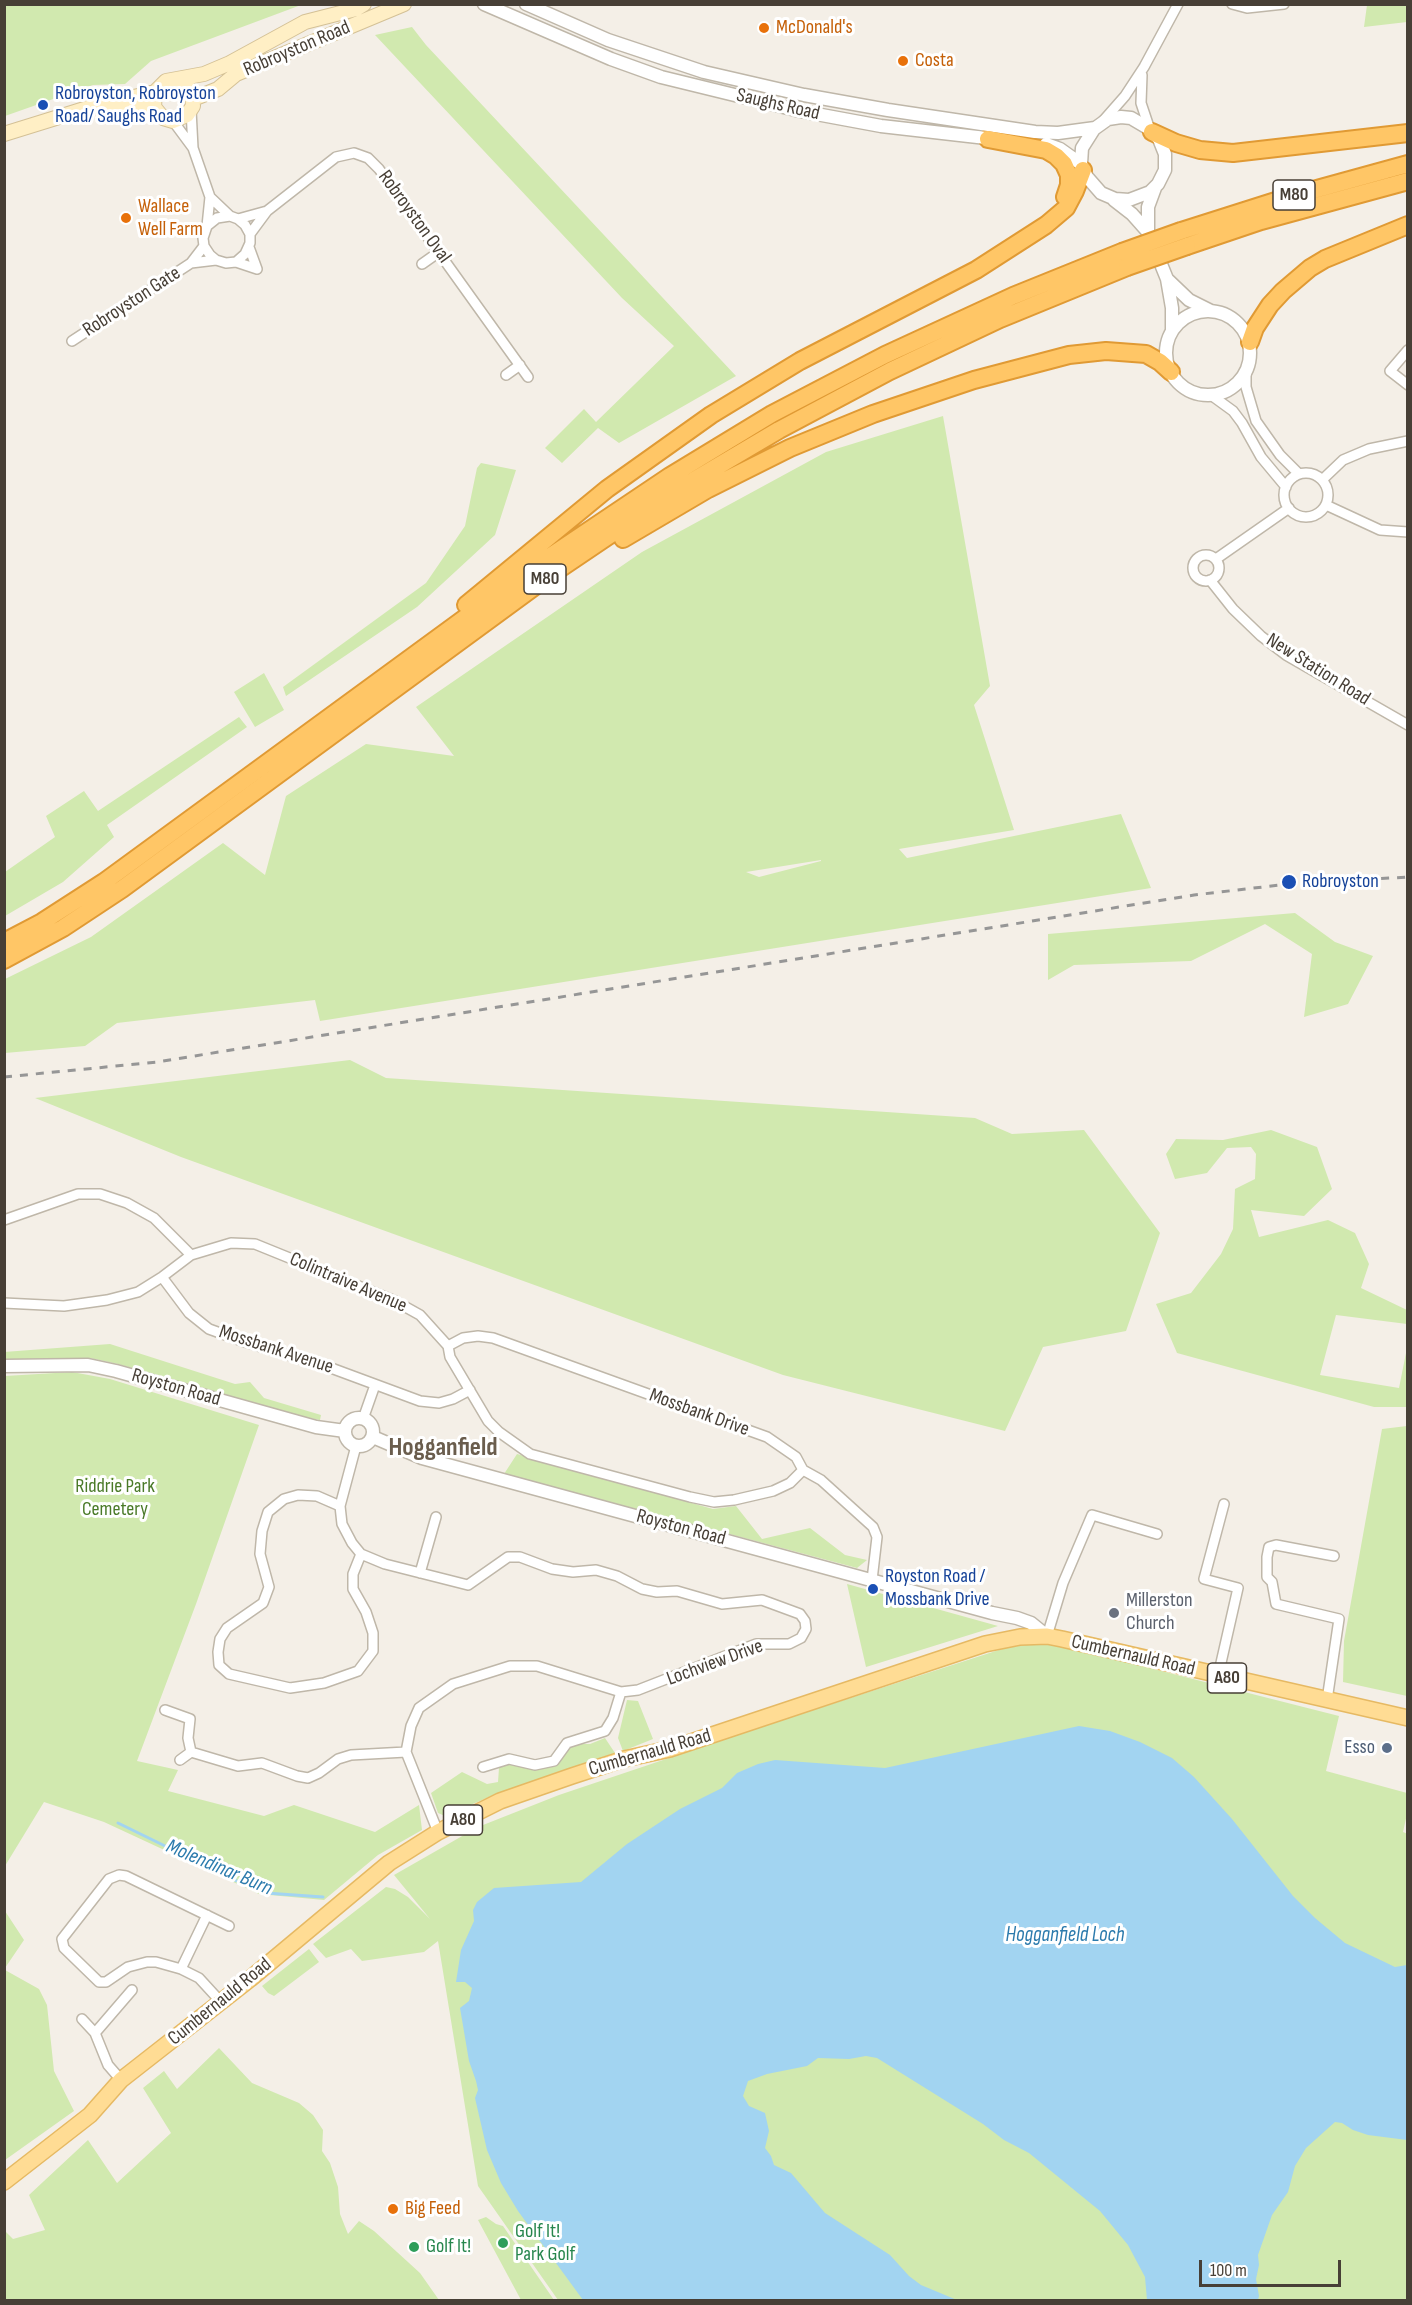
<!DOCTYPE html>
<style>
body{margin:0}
#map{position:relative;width:1412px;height:2305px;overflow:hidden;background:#f4efe7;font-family:"Sofia Sans Condensed",sans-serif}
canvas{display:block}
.frame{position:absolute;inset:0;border:6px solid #473f36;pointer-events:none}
.scale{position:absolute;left:1199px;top:2260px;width:142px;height:27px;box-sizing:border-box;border:3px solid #473f36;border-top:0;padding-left:8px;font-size:18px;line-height:21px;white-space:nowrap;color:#473f36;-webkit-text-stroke:4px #fff;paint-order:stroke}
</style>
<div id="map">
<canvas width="1412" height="2305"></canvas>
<div class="frame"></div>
<div class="scale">100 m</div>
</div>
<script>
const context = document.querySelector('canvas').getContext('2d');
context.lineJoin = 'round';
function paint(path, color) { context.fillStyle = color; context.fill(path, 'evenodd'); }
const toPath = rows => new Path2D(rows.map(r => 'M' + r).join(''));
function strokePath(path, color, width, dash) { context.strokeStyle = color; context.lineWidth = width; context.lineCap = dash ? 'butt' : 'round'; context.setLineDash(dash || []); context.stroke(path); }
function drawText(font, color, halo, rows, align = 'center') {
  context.font = font + ' "Sofia Sans Condensed",sans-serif'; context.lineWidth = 6; context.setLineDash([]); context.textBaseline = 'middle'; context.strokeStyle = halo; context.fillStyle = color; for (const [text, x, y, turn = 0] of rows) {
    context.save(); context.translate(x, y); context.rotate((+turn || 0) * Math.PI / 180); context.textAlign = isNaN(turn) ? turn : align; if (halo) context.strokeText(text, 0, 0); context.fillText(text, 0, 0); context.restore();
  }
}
paint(toPath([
 [4,5,5,4,301,5,151,61,125,84,93,85,5,116],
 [1367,5,1407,5,1407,22,1364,27],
 [412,27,426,45,736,376,619,443,598,428,562,463,545,448,584,409,596,422,674,346,622,298,375,35],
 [943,416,990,686,974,705,1014,830,899,849,907,858,1121,814,1151,888,320,1021,315,1000,117,1023,85,1046,5,1053,5,979,91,937,223,843,265,875,286,796,366,744,454,756,416,707,642,552,826,452],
 [821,861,759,877,746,872,821,860],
 [481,463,516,470,495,535,417,607,286,696,283,687,426,583,465,526,477,468],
 [264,673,284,710,255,727,234,692],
 [239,717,247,727,107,825,114,837,63,882,5,916,5,872,55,837,46,816,84,791,98,811],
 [1295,913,1335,942,1373,956,1348,1004,1304,1017,1312,954,1265,924,1191,961,1074,965,1048,980,1048,934],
 [350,1060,386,1078,975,1118,1012,1134,1084,1130,1160,1233,1126,1331,1043,1347,1005,1431,783,1375,181,1157,35,1098],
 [1271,1130,1317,1147,1332,1189,1304,1216,1251,1210,1259,1237,1328,1220,1355,1233,1369,1264,1361,1288,1407,1310,1407,1324,1336,1315,1320,1375,1399,1388,1407,1348,1407,1407,1374,1407,1177,1353,1156,1304,1191,1293,1221,1254,1233,1229,1235,1189,1255,1179,1256,1154,1251,1147,1227,1148,1207,1173,1175,1179,1166,1154,1176,1139,1223,1140],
 [110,1344,235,1384,250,1382,264,1398,321,1415,320,1420,303,1417,118,1364,90,1358,5,1360,4,1352],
 [72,1372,110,1379,259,1425,196,1604,137,1761,178,1770,168,1791,264,1816,294,1805,375,1832,419,1805,422,1830,378,1855,324,1900,259,1894,104,1822,44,1802,5,1866,5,1376],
 [1407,1426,1408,1426,1407,1696,1343,1682,1344,1641,1382,1429],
 [517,1454,713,1509,736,1506,762,1539,810,1528,845,1555,867,1560,857,1568,504,1474],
 [847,1584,998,1626,866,1667],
 [1047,1642,1339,1716,1326,1771,1407,1793,1407,1814,1403,1832,1408,1834,1407,2300,558,2300,478,2186,438,1941,424,1952,362,1961,351,1949,326,1958,313,1944,386,1887,395,1889,408,1897,430,1919,394,1875,478,1827,559,1795,773,1723,1005,1648],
 [627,1700,638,1701,653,1739,623,1751,618,1738],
 [605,1738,615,1753,498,1793,445,1816,438,1813,431,1793,462,1772,487,1784,498,1782,499,1768,505,1764,536,1769,576,1744,590,1744],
 [5,1911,24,1940,5,1968],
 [309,1949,319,1962,274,1996,268,1993,262,1986],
 [5,1970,39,1989,47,2005,54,2071,74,2111,5,2160],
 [219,2048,252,2083,299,2103,313,2115,323,2130,322,2151,330,2163,338,2187,340,2214,348,2234,359,2221,374,2231,420,2273,439,2300,5,2300,5,2231,13,2239,45,2230,29,2195,88,2140,117,2183,171,2133,143,2088,164,2071,177,2089],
 [486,2217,496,2224,503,2226,554,2300,521,2300,478,2220]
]), '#d1e9af');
paint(toPath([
 [1079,1726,1110,1731,1140,1742,1172,1758,1194,1777,1232,1819,1293,1896,1315,1918,1345,1943,1395,1967,1407,1965,1407,2140,1368,2135,1353,2130,1342,2123,1335,2122,1306,2148,1295,2166,1288,2192,1272,2215,1258,2255,1259,2265,1256,2279,1259,2296,1258,2300,1147,2300,1145,2277,1128,2245,1100,2211,1029,2153,1004,2140,983,2124,877,2058,866,2056,849,2059,818,2058,807,2066,767,2074,748,2081,743,2096,749,2106,765,2113,769,2131,765,2148,771,2156,774,2165,791,2173,825,2213,890,2255,909,2276,921,2285,957,2300,583,2300,518,2211,501,2183,487,2150,475,2098,478,2090,476,2081,469,2061,460,2008,469,2001,472,1988,465,1982,456,1982,461,1950,474,1921,473,1910,477,1902,494,1888,581,1882,627,1844,680,1809,722,1788,737,1773,758,1764,775,1760,885,1768]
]), '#a2d4f1');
strokePath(toPath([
 [118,1823,245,1885,266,1893,323,1897]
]), '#a2d4f1', 3);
const minor = toPath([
 [1232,4,1247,8,1284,4],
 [1142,75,1141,103,1150,130],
 [191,110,193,148,210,197,207,226,203,238,204,246,210,255,216,260,226,263,236,262,245,254,250,243,250,234,245,225,238,219,230,216,217,218,207,226],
 [173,121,193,148],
 [1103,121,1125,96,1144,67,1178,4],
 [210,197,230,216],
 [238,219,267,211],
 [250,234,267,211,336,157,354,153,368,158,379,169,528,377],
 [249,247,257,269],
 [236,262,257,269],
 [191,263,216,260],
 [422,264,439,252],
 [72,341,191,263,204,246],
 [1408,350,1390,371,1408,385],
 [1246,372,1246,387,1256,421,1280,455,1299,474],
 [506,375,520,365],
 [1211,395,1233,411,1242,423,1261,457,1286,487],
 '1284 495a22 22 0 1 1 44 0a22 22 0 1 1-44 0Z',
 [1322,480,1343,460,1369,449,1408,441],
 [1326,505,1380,530,1408,532],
 '1193 568a13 13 0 1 1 26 0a13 13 0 1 1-26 0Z',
 [1216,559,1289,508],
 [1210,580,1233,609,1261,636,1286,655,1408,725],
 [4,1220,78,1194,100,1194,127,1203,154,1218,191,1255],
 [162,1277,189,1313,209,1329,245,1342,331,1368,420,1401,439,1403,453,1399,470,1390],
 [4,1303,64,1306,107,1300,138,1292,162,1277,191,1255,231,1243,255,1244,393,1300,420,1315,448,1346,450,1357,488,1421,499,1432,530,1454,690,1497,714,1502,734,1500,773,1491,790,1483,803,1470],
 [448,1346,463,1338,478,1336,493,1338,767,1437,796,1457,803,1470,821,1480,873,1527,877,1537,872,1580],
 [363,1419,375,1385],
 [356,1446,340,1506,342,1524,352,1543,361,1554,385,1564,468,1585,508,1557,520,1557,552,1569,573,1572,596,1570,617,1576,642,1589,657,1592,677,1591,722,1604,762,1600,800,1614,805,1621,806,1629,801,1638,789,1644,756,1644,638,1690,621,1692,537,1666,510,1666,453,1684,419,1708,411,1726,406,1752,438,1832],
 [340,1506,317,1496,298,1495,284,1499,268,1512,262,1531,260,1554,269,1587,263,1603,227,1628,220,1639,218,1652,219,1665,229,1674,290,1688,324,1683,358,1671,373,1651,373,1633,366,1612,353,1589,353,1574,361,1554],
 [420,1573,436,1517],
 [1047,1636,1063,1583,1092,1515,1157,1534],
 [1218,1676,1238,1588,1204,1579,1224,1504],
 [1327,1700,1339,1619,1276,1604,1272,1582,1267,1577,1267,1557,1269,1547,1276,1545,1334,1556],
 [165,1710,190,1719,188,1738,191,1752],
 [180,1760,191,1752,238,1766,262,1763,297,1776,308,1778,319,1773,338,1759,351,1755,406,1752],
 [483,1767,509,1759,535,1765,554,1761,567,1743,605,1731,613,1718,621,1692],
 [181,1969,207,1915],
 [221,2002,199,1978,181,1969,156,1962,147,1962,128,1967,106,1982,99,1982,64,1948,62,1939,109,1879,119,1875,126,1876,229,1926],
 [82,2019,95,2033,108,2065,121,2080],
 [95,2033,132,1990]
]);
const tertiary = toPath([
 [484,4,611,59,661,77,800,111,881,126,995,139],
 [526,4,608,40,704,72,804,95,888,110,1035,132,1058,133,1095,128],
 [1121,117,1131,118,1148,128,1159,139,1165,154,1165,170,1158,184,1150,192,1129,200,1115,199,1101,193,1087,177,1081,164,1082,148,1094,129,1108,119,1121,117],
 [1046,144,1060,149,1081,164],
 [1114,200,1132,214,1148,232,1167,279,1172,308,1172,331],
 [1148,232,1148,207,1155,188],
 [1167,279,1189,300,1211,311],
 '1166 353a42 42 0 1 1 84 0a42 42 0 1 1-84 0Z',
 [4,1366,88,1365,116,1371,316,1427,345,1431],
 '345 1432a14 14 0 1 1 28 0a14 14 0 1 1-28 0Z',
 [373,1437,422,1458,992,1613,1017,1618,1031,1623,1047,1636]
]);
const secondary = toPath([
 [177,80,189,88,192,94,193,106,187,115,173,121,163,118,154,107,155,92,166,81,204,74,230,63,305,22,356,9,364,4],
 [193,99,218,89,236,74,404,4],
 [114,107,154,107],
 [4,134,91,107,155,92]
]);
const primary = toPath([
 [4,2182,90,2115,121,2080,250,1979,389,1863,438,1832,500,1801,572,1776,624,1759,670,1749,985,1644,1020,1637,1047,1636,1062,1639,1408,1718]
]);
const motorway = toPath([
 [1152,132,1176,143,1200,150,1233,153,1408,133],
 [988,139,1046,150,1056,156,1064,164,1069,175,1069,185,1065,197],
 [1181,231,1288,197,1408,164],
 [1187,246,1261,221,1408,181],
 [1250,342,1255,328,1270,305,1283,291,1310,268,1325,259,1408,225],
 [623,539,708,489,790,448,873,414,974,380,1069,355,1106,351,1146,354,1160,362,1171,372],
 [466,605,607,489,711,415,800,361,976,270,1046,225,1066,208,1075,191,1083,170],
 [4,942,42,922,104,882,536,566,670,476,772,414,885,355,1013,296,1122,252],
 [4,960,63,928,122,889,549,576,669,495,779,430,890,371,1000,319,1127,267]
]);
strokePath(minor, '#bfb7a9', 12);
strokePath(tertiary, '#bfb7a9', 15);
strokePath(secondary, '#d4c196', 16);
strokePath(primary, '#e6b963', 18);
strokePath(motorway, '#e09a34', 20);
strokePath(minor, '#fff', 9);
strokePath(tertiary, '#fff', 12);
strokePath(secondary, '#ffefc5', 14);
strokePath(primary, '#ffdc94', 15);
strokePath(motorway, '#ffc666', 16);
strokePath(toPath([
 [4,1077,157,1062,1194,895,1289,884,1408,877]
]), '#969696', 3, [8, 8]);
const motorwayBridge = toPath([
 [1122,252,1181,231],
 [1127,267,1187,246]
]);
strokePath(motorwayBridge, '#e09a34', 20, []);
strokePath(motorwayBridge, '#ffc666', 16);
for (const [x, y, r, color] of [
 [764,28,6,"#e8710a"],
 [903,61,6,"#e8710a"],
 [43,105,6,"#1a4fb4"],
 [126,218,6,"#e8710a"],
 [1289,882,8,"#1a4fb4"],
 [873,1589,6,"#1a4fb4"],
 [1114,1613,6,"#6b7280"],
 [1387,1748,6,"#5c6f8a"],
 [393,2209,6,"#e8710a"],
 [503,2243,6,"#2e9e5b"],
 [414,2247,6,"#2e9e5b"]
]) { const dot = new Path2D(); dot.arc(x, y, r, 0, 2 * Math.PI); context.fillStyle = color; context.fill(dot); strokePath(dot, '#fff', 2); }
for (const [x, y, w] of [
 [1294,195,42],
 [545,579,42],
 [1227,1678,39],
 [463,1820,39]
]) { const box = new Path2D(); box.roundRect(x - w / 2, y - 15, w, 30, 4.5); context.fillStyle = '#fff'; context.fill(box); strokePath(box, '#473f36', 1.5); }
drawText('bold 18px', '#473f36', null, [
 ["M80",1294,195],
 ["M80",545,579],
 ["A80",1227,1678],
 ["A80",463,1820]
]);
drawText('20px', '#c56008', '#fff', [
 ["McDonald's",776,28],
 ["Costa",915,61],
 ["Wallace",138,207],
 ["Well Farm",138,230],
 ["Big Feed",405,2209]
], 'left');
drawText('20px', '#473f36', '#fff', [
 ["Robroyston Road",297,49,-23],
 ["Saughs Road",778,105,13],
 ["Robroyston Oval",414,217,54],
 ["Robroyston Gate",132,302,-33],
 ["New Station Road",1318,670,32],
 ["Colintraive Avenue",348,1283,23],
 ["Mossbank Avenue",276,1350,18],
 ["Royston Road",176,1388,16],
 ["Mossbank Drive",699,1413,20],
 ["Royston Road",681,1528,15],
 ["Cumbernauld Road",1133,1656,13],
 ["Lochview Drive",715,1663,-20],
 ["Cumbernauld Road",650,1753,-16],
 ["Cumbernauld Road",220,2002,-39]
]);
drawText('20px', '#164399', '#fff', [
 ["Robroyston, Robroyston",55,94],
 ["Road/ Saughs Road",55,117],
 ["Robroyston",1302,882],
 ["Royston Road /",885,1577],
 ["Mossbank Drive",885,1600]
], 'left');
drawText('20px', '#4a7a28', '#fff', [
 ["Riddrie Park",115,1487],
 ["Cemetery",115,1510]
]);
drawText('20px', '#5b616d', '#fff', [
 ["Millerston",1126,1601],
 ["Church",1126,1624]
], 'left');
drawText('20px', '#4e5e75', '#fff', [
 ["Esso",1375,1748]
], 'right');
drawText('20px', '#27864d', '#fff', [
 ["Golf It!",515,2232],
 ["Park Golf",515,2255],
 ["Golf It!",426,2247]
], 'left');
drawText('italic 21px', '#2c7bad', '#fff', [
 ["Molendinar Burn",219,1868,23],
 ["Hogganfield Loch",1065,1936]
]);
drawText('bold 26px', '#6a5d4d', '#fff', [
 ["Hogganfield",443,1448]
]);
</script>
